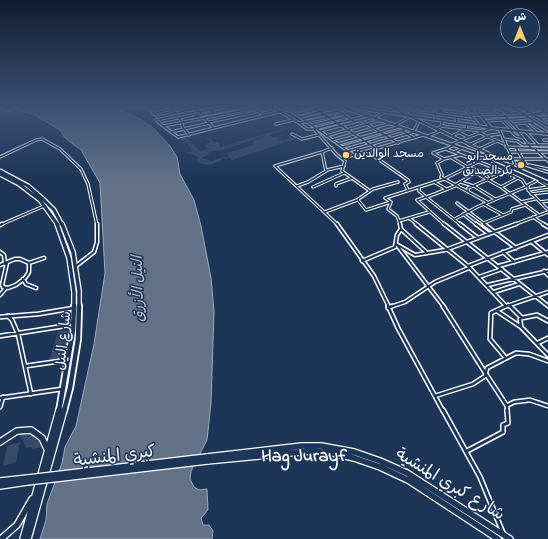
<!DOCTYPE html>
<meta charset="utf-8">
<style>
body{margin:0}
#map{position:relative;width:548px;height:539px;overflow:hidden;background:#1d3557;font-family:"Indie Flower","Playpen Sans Arabic",sans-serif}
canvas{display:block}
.north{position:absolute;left:500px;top:8px;width:40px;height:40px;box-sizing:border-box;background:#1d3557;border:1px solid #77869a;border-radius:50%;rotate:0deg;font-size:11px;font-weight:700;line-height:16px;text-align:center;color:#fff}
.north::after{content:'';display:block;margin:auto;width:14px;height:18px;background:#ffd166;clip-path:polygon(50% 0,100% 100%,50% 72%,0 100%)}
</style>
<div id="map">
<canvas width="548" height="539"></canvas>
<div class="north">ش</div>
</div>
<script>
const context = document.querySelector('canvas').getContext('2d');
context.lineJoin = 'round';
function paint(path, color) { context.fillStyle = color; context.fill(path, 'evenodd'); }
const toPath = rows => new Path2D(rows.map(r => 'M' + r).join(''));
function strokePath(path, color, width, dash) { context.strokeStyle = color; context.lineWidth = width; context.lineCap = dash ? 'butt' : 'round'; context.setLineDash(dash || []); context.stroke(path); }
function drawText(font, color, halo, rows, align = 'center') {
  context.font = font + ' "Indie Flower","Playpen Sans Arabic",sans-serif'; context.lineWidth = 3; context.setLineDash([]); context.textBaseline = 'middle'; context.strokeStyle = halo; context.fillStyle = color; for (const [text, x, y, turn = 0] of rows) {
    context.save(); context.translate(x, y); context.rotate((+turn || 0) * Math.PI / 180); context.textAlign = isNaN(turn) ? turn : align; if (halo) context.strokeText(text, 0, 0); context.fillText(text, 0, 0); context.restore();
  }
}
paint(toPath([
 [286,128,287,129,269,135,274,138,284,136,277,139,282,141,296,136,299,138,232,160,229,158,224,159,222,157,229,157,227,154,216,156,254,145,252,141,262,138,267,135,223,150,208,152,209,155,201,158,211,161,221,158,222,160,210,165,202,164,196,161,198,158,196,156,186,153,184,151,188,152,192,151,187,143,180,144,185,142,181,139,182,138,185,136,200,151,208,149,204,145,210,142,205,136,214,142,219,142,220,147],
 [70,330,67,357,49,361,58,331],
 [29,432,36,436,41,447,33,449,31,447,26,448,21,437,18,434],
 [20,442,16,462,3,466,7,446]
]), '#364b69');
const water = toPath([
 [0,106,100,106,118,109,138,118,152,127,170,146,177,157,180,174,194,200,201,226,211,278,214,311,211,403,207,440,191,471,190,479,194,487,199,490,207,489,208,510,201,518,203,525,209,525,213,531,212,539,40,539,46,520,47,504,62,463,65,447,76,426,94,344,105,273,100,183,81,150,65,138,60,130,33,114,15,110,6,112,0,110,0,106]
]);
paint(water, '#617289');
strokePath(water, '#a0aab8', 1);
const streetFar3 = toPath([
 [146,106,158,117],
 [169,106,174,112],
 [194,106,202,115],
 [207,106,213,113],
 [252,106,263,115],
 [271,106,278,111],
 [311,106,377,149],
 [393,106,406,112],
 [406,106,420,112,475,120],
 [425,106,426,113],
 [427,106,466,110],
 [462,106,479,125],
 [463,106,474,107],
 [484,106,498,115],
 [495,106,508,114],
 [511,106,548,130],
 [519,106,534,115],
 [533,106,548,113],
 [146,107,154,106],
 [434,107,436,119],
 [498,107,507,106],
 [516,108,535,107],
 [289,109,355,156],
 [501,109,511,114],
 [542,109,548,108],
 [477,110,500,108],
 [526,110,538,109],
 [279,111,299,123,343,114],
 [293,111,317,106],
 [338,111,355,122],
 [445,111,464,113],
 [508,111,517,110],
 [199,112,230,106],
 [478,112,493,112],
 [343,113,352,107],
 [405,113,413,109],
 [520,113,529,112],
 [153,114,181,106],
 [298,114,330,106],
 [533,114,545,112],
 [202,115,247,106],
 [471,115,481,115],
 [504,115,518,130],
 [535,116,548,123],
 [158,117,206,106],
 [301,117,340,106],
 [456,117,457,122],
 [483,117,548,114],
 [179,118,182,122,182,126,189,135],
 [375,118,384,112],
 [539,118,548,117],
 [205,119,214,128],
 [304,119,338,111],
 [156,120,199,111],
 [362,121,398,143],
 [486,121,527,118],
 [503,121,511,129],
 [158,122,178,137,302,106],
 [158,122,193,115,193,113],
 [209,122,274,108],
 [299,123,307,129,314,129,366,116],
 [526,123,535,131],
 [531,123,546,132],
 [276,124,293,120],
 [514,124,534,122],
 [312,125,346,117],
 [395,125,410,117],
 [164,126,255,108],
 [442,126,482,131],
 [314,129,337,155,345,161,342,171,370,191],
 [436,129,442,126,442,121],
 [321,131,373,117],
 [402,131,414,138],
 [414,131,419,121],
 [511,131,516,136,521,137],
 [517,131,532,149],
 [171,132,209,123],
 [526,132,539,146],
 [460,133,468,137],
 [480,133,504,144],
 [292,134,302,139,318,135],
 [326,136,381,120],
 [428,136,440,131],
 [452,136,466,129,467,124],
 [503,139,517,141,523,145,548,145],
 [332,140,391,123],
 [544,140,548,140],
 [338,144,398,127],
 [452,144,491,128],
 [454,145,446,149,510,174,522,180,526,186],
 [469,145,491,135,500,134],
 [343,147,407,129],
 [506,147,548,149],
 [516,148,526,164,520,169],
 [479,149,497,141],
 [535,149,548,161],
 [348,151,414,132],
 [368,152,408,180,409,182,405,184,408,190],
 [454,152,462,148],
 [510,152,548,152],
 [460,155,444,159,437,163,442,175,441,177,487,202],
 [0,157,36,140,42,139,60,149,81,169,88,184,97,225],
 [343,158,423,135],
 [452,158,467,167,488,174,492,178],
 [444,159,433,153,445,149],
 [514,159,548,159],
 [516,162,548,172],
 [529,165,548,169],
 [275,166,338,225],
 [275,166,322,152],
 [327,170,344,166],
 [481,172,493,167],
 [476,173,501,187,539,215],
 [536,181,528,185,528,190,548,210],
 [539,181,548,186],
 [434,182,446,189],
 [461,182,473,186],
 [455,185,476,173],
 [297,186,308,182,326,171,322,152,332,148],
 [336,186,336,184,352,178],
 [474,186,495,199],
 [313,187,344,173],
 [419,187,419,191,426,197,417,200,445,225],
 [501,187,518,178],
 [528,190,548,187],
 [468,192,468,188,496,176,515,164,499,129],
 [531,194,548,192],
 [426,197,461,225],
 [427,197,455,186],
 [358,200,366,210,391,202],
 [391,202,385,198,444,179,488,157],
 [391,202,388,209,397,216,399,221],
 [521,202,535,199],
 [540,202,548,201],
 [457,203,486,225],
 [483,204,503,215],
 [325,212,357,200,373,189,398,182],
 [463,214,477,225],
 [533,217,545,225],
 [409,218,418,225],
 [455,219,477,207,528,186],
 [484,223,511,212,512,209,525,205],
 [0,225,44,206],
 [400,225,399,221,429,212],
 [513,225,548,212]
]);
const streetFar2 = toPath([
 [337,224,374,276,389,307],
 [416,224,468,266,506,306],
 [444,224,548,306],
 [460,224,478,238],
 [476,224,489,234],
 [484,224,516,248],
 [543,224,548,227],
 [0,225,2,224],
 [401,229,427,253],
 [532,242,548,255],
 [396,244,415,255,445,250,516,224],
 [397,245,444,307],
 [0,252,4,255,5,264],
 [503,252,514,262],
 [362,261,395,247,397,235,401,229,400,224],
 [0,265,15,259,20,259,29,263,44,258],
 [76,266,94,252,97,242,97,224],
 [468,266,548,235],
 [499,266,548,252],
 [544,271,548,275],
 [479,277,502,269],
 [23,279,26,284,36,288],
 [488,285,548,271],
 [3,287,8,288,16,285,25,278,29,272,29,263],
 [494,292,519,284],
 [0,295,5,289,2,285,7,263],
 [508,305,511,307],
 [390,307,405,302,435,282,469,268],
 [504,307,548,292]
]);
const streetFar1 = toPath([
 [388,306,398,328,443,411],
 [443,306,486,374],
 [510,306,522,318],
 [388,308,392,306],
 [497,311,521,327,548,355],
 [8,316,12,320,18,334,31,394],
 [0,317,38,314,74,308],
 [522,318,537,315,548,321],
 [521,327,520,319,522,318],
 [0,336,64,326,72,321],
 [538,343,548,338],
 [505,357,490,339,491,313,506,306],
 [26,366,67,360],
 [486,374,507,406,507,411],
 [435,396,473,384,485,376,487,368,516,353,529,354,548,361],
 [0,398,62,389],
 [508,405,514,402,530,400,548,406],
 [0,407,3,397]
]);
const street = toPath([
 [443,410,480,477,503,533],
 [467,451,503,432,503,425,508,423,507,410]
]);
const secondary = toPath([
 [343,106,491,128,548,134],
 [388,106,405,114],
 [473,106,491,128]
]);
const primaryFar4 = toPath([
 [339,106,494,159],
 [407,115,496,157]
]);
const primaryFar3 = toPath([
 [492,158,548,183],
 [0,171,28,186,43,199,54,210,62,225],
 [0,174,19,184,40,200,58,225]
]);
const primaryFar2 = toPath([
 [57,224,69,258,74,292,74,307],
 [62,224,73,252,79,291,79,307]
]);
const primaryFar1 = toPath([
 [59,411,73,330,74,306],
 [64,411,70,388,78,339,79,306]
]);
const primary = toPath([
 [0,442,17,431,31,430,42,438,48,451],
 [207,457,302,446,321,446,354,452,380,461,407,473,510,539],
 [207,461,311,451,333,453,354,458,380,467,408,480,498,539],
 [0,481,28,478],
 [0,486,27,482],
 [1,539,17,525,32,499],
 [23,539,59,410],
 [28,539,64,410]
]);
strokePath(streetFar3, '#fff', 3.5);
strokePath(streetFar2, '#fff', 5);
strokePath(streetFar1, '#fff', 5.5);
strokePath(street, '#fff', 6);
strokePath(secondary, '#fff', 4);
strokePath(primaryFar4, '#fff', 4);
strokePath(primaryFar3, '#fff', 5.5);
strokePath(primaryFar2, '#fff', 6);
strokePath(primaryFar1, '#fff', 8);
strokePath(primary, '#fff', 8);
strokePath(streetFar3, '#1d3557', 1.5);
strokePath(streetFar2, '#1d3557', 2);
strokePath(streetFar1, '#1d3557', 2.5);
strokePath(street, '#1d3557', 3);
strokePath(secondary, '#1d3557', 2);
strokePath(primaryFar4, '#1d3557', 2);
strokePath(primaryFar3, '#1d3557', 3);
strokePath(primaryFar2, '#1d3557', 3.5);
strokePath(primaryFar1, '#1d3557', 4.5);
strokePath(primary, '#1d3557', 5.5);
const primaryBridge = toPath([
 [28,478,207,457],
 [27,482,207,461]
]);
strokePath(primaryBridge, '#fff', 8, []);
strokePath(primaryBridge, '#1d3557', 5.5);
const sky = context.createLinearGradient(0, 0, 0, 181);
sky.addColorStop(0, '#101d30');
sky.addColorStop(0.59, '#3a5174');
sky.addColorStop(1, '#3a517400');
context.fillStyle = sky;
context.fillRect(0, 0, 548, 181);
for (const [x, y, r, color] of [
 [346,155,4,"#ffd166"],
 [521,165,4,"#ffd166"]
]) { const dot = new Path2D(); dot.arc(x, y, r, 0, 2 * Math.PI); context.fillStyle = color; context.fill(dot); strokePath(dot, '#1d3557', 1.5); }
drawText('12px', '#fff', '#1d3557', [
 ["مسجد الوالدين",354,155],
 ["مسجد ابو",513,158,"right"],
 ["بكر الصديق",513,172,"right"]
], 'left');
drawText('14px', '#fff', '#1d3557', [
 ["شارع النيل",65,341,-84]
]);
drawText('italic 15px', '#b8c0ca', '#1d3557', [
 ["النيل الأزرق",140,289,-91]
]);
drawText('17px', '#fff', '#1d3557', [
 ["كبري المنشية",115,458,-7],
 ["شارع كبري المنشية",449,486,31]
]);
drawText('bold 18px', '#fff', '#1d3557', [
 ["Hag Jurayf",304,458]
]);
</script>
